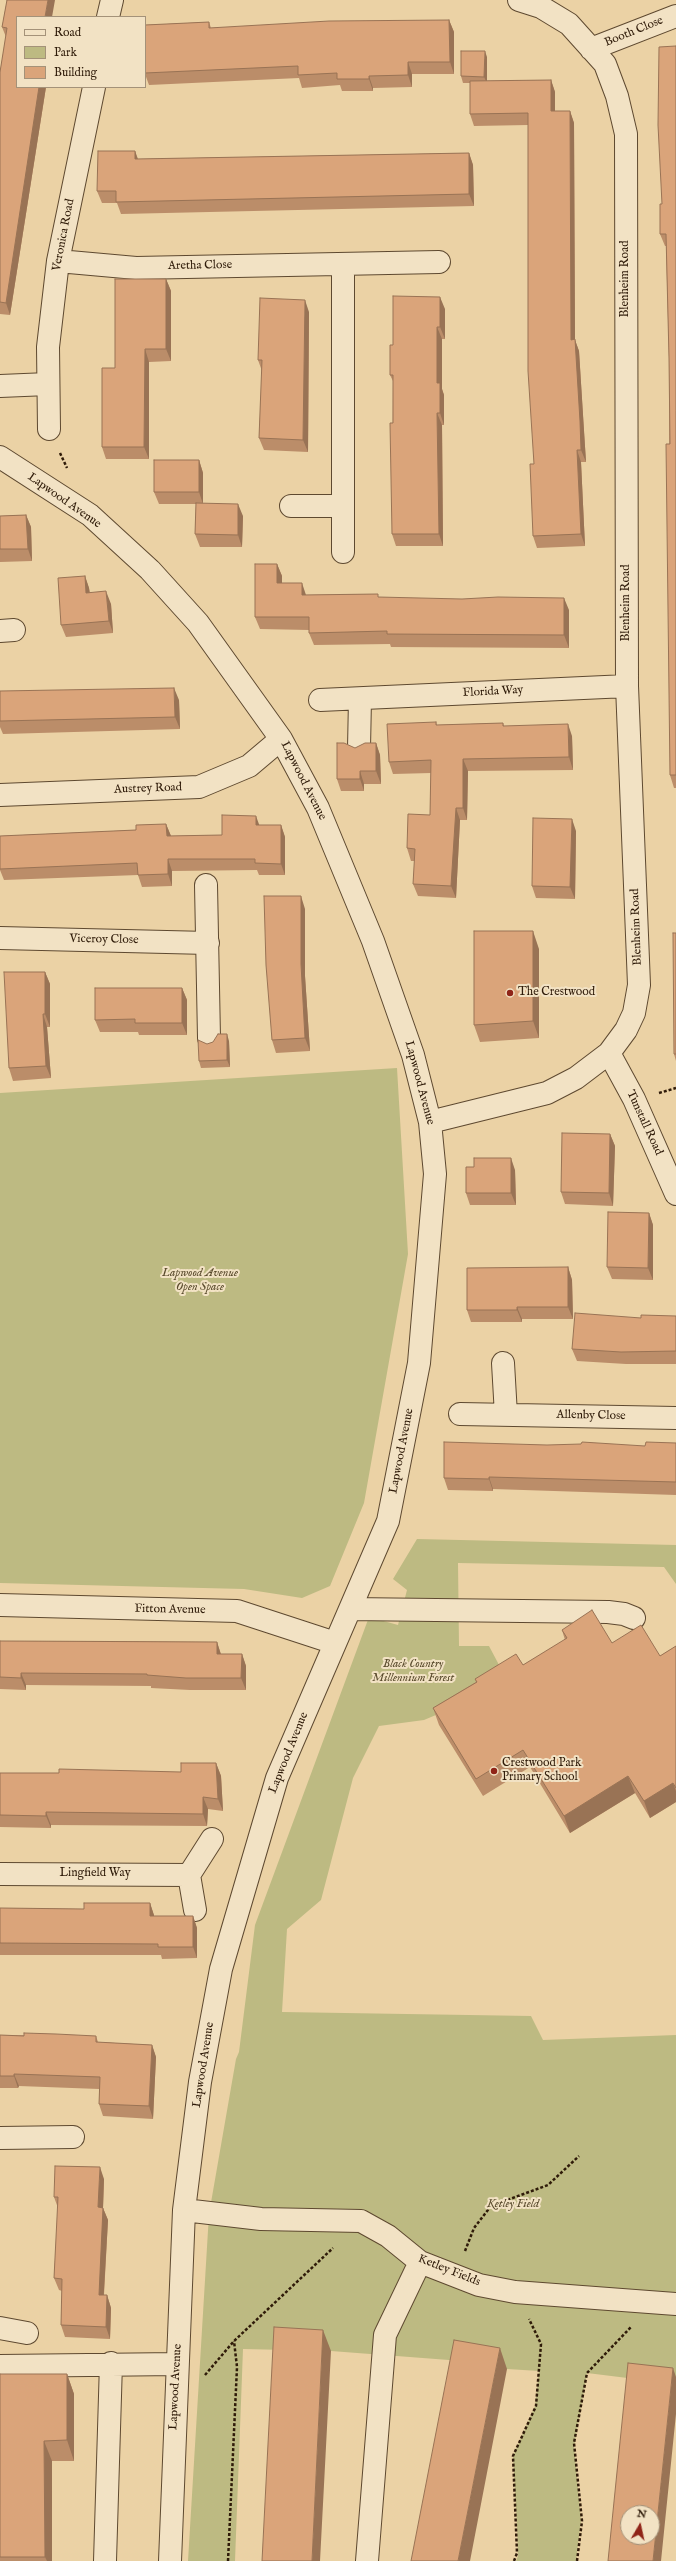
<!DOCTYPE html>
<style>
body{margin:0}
#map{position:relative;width:676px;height:2561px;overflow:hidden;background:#ebd2a5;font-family:"IM FELL English",serif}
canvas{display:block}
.legend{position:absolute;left:16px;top:16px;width:130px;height:72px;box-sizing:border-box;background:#f2e2c4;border:1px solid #a49279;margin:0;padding:5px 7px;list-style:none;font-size:12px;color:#2f1b09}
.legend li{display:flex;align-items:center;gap:8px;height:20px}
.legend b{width:20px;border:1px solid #a49279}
.north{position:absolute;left:620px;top:2505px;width:40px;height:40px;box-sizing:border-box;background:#f2e2c4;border:1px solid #a49279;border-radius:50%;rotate:9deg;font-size:11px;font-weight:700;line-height:16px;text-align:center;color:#2f1b09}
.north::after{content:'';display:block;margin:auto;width:14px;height:18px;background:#8f2418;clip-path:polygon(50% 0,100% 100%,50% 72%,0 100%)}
</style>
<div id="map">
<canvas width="676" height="2561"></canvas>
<ul class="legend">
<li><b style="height:5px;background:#f2e2c4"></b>Road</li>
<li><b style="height:11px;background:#bdba82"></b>Park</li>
<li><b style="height:11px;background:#daa47a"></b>Building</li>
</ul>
<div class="north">N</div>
</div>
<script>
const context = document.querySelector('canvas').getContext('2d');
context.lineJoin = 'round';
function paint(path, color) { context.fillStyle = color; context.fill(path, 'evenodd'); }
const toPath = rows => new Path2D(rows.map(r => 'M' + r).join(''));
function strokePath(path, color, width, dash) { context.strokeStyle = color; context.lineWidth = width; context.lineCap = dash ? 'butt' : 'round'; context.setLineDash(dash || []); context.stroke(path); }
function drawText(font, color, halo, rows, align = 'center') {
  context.font = font + ' "IM FELL English",serif'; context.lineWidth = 4; context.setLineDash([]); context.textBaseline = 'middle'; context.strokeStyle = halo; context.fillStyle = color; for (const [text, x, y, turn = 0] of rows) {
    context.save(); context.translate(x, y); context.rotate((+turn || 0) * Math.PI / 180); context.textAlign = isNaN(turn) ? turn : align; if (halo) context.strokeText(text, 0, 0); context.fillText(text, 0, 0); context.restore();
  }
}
paint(toPath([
 [397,1068,408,1254,364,1503,330,1586,302,1598,244,1589,0,1583,0,1093],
 [417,1539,676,1545,676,1584,664,1567,458,1563,459,1646,489,1646,507,1680,481,1696,424,1720,379,1726,353,1778,321,1900,287,1929,282,2012,531,2016,543,2040,676,2035,676,2384,587,2373,574,2447,581,2521,576,2561,516,2561,518,2556,517,2524,513,2456,535,2406,539,2371,507,2369,462,2361,331,2351,243,2349,235,2561,188,2561,209,2214,236,2059,239,2052,255,1925,369,1617,398,1625,407,1590,393,1579]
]), '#bdba82');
const minor = toPath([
 [108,17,112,0],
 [591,49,676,16],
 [58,261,136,268,439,262],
 [343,264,343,552],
 [0,386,48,384],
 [49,429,48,347,58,261,94,87],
 [0,457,90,515,150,570,198,623,281,739,318,808,373,941,413,1055,430,1122,435,1174,419,1363,388,1521,277,1778,221,1969,200,2082,184,2210,170,2561],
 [291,506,343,506],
 [0,631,14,630],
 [320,700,627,686],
 [359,748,360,699],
 [0,795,199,787,249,766,281,739],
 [206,885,209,1038],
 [0,938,208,943],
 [609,1053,634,1099,676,1194],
 [430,1122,547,1093,576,1078,609,1053,626,1030,634,1013,639,985,627,686,626,134,617,96,605,64,569,24,541,7,519,0],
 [503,1363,506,1415],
 [460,1414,676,1418],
 [0,1605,237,1611,335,1643],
 [350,1609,608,1612,624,1614,634,1618],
 [0,1874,189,1875],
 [195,1910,189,1875,212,1839],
 [0,2138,73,2137],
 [184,2210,261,2219,361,2221,388,2236,420,2262,479,2285,515,2292,676,2304],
 [0,2328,27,2333],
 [0,2366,177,2364],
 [105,2561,111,2363],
 [367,2561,385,2335,420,2262]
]);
strokePath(minor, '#5e4930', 24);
strokePath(toPath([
 [60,453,67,468],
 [659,1093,676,1088],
 [465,2251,474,2228,491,2206,548,2185,579,2156],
 [205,2375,234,2341,333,2248],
 [228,2561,237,2367,234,2341],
 [514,2561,517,2553,513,2456,536,2406,541,2344,529,2319],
 [577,2561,582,2521,574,2443,587,2373,631,2327]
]), '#2f1b09', 2.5, [3, 2]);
strokePath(minor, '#f2e2c4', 22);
paint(toPath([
 [7,0,17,87,46,87,10,315,0,314,0,72,6,37,2,27],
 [449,20,454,32,454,74,412,74,412,87,373,88,373,91,342,91,340,85,302,88,299,78,149,85,145,74,145,25,209,22,211,28],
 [676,46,676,788,674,788,670,775,669,358,666,246,665,246,660,234,662,204],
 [487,57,487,81,551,80,555,92,555,111,570,111,574,123,575,340,579,351,584,432,586,462,581,462,585,546,537,548,533,536,534,464,528,125,474,126,470,114,470,83,463,83,461,76],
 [135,151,138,159,469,153,473,165,474,206,121,214,117,203,102,203,97,191],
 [166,279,171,291,171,361,149,362,149,459,106,459,102,447,115,368],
 [445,309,445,339,442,339,442,389,444,395,444,425,442,425,443,546,396,546,392,534,393,381,390,375,393,345],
 [309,312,308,452,264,450,259,438,262,371,258,360],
 [199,460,203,473,203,503,243,516,242,547,200,547,195,534,196,504,159,504,154,492],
 [26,515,31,527,32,561,0,562,0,516],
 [277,564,282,576,282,583,306,595,378,594,378,597,569,610,569,648,391,647,390,644,314,645,309,633,309,630,260,629,255,617],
 [85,576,89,588,90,593,111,604,113,633,66,637,61,625],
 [179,700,180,729,3,734,0,727,0,721],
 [436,722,437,725,503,723,504,726,572,736,573,770,468,771,467,820,460,820,456,898,418,896,413,884,415,861,411,861,407,848,430,815,431,773,393,774,389,762],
 [376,743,380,755,381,784,364,784,364,791,341,791,337,779,355,748],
 [166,824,171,836,222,835,259,825,281,825,285,837,285,875,259,875,257,870,172,871,172,886,142,887,138,875,4,880,0,870,0,836,136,830],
 [576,831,575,899,536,898,532,886],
 [305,909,305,976,310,1051,276,1053,272,1040],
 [676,933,676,1061,674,1054],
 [539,949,539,1038,480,1042,474,1025],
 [45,972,50,984,50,1027,47,1027,51,1078,13,1081,9,1068],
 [182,988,187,1000,187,1035,139,1035,138,1032,100,1032,95,1020],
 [229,1041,230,1067,201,1068,199,1061,207,1044],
 [610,1134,615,1146,613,1206,565,1204,561,1192],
 [474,1167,515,1170,516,1205,470,1205,466,1193],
 [649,1213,653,1225,653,1280,612,1279,607,1267],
 [568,1267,572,1280,573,1319,522,1319,522,1322,471,1322,467,1310],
 [676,1316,676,1364,626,1364,577,1361,572,1349],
 [676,1443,676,1495,493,1489,493,1491,448,1490,444,1478,547,1445,645,1446],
 [562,1630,660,1656,676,1646,676,1802,650,1818,635,1793,570,1833,530,1767,483,1796,439,1725,433,1708,476,1682,475,1679,523,1665,565,1640],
 [0,1641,217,1642,221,1654,242,1654,246,1666,246,1690,190,1690,151,1688,151,1686,26,1685,26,1690,0,1689],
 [216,1763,221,1776,223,1811,208,1809,207,1826,51,1825,51,1828,0,1827,0,1773,59,1773,181,1772],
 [150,1903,154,1916,193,1916,197,1928,197,1958,162,1959,161,1955,0,1955,0,1908,84,1909],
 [0,2035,96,2036,98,2042,152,2045,156,2057,153,2119,103,2116,99,2104,99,2089,19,2086,18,2088,0,2088],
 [104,2179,103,2208,108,2220,104,2295,107,2295,111,2308,110,2339,65,2337,61,2325,62,2291,59,2290,54,2278,58,2208,54,2197],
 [0,2374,67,2374,74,2394,74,2461,52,2461,52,2561,0,2561]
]), '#bb8d69');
paint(toPath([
 [48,0,55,0,52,17,45,17],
 [449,20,454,32,454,74,450,62],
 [485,51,487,57,487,83,484,77],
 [408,62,412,74,412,87,408,75],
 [369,76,373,88,373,91,369,79],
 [551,80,555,92,555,123,551,111],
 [39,87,46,87,10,315,6,303],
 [570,111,574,123,575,340,579,351,586,462,581,450,571,340],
 [135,151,139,163,135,159],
 [469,153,473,165,474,206,469,194],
 [166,279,171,291,171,361,166,349],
 [440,297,445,309,445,339,440,327],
 [305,300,309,312,308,452,303,440],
 [437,327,442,339,442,389,444,395,444,425,440,413,437,383],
 [145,349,149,362,149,459,144,447],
 [437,413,442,425,443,546,439,534],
 [577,450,581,462,585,546,581,534],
 [199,460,203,473,203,504,199,492],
 [238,504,243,516,242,547,238,535],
 [26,515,31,527,32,561,28,549],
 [277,564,282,576,282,595,277,583],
 [85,576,89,588,91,605,86,593],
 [302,583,306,595,302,595],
 [106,591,111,604,113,633,109,621],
 [564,598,569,610,569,648,564,635],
 [174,688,179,700,180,729,175,717],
 [568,724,572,736,573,770,569,757],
 [376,743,380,755,381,784,376,771],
 [463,759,468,771,467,820,463,808],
 [360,771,364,784,364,791,360,779],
 [456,808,460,820,456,898,451,886],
 [256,816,260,827,256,825],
 [572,819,576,831,575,899,570,887],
 [166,824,171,836,167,836],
 [281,825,285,837,285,875,281,864],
 [168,859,172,871,172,886,168,874],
 [301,896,305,909,305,976,310,1051,305,1038,301,964],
 [533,931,539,949,539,1038,533,1021],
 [45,972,50,984,50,1027,45,1014],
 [182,988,187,1000,187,1035,182,1023],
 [43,1014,47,1027,51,1078,46,1066],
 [227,1034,229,1041,230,1067,227,1060],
 [610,1134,615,1146,613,1206,609,1193],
 [511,1158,515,1170,516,1205,511,1193],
 [649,1213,653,1225,653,1280,648,1268],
 [568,1267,572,1280,573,1319,568,1307],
 [517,1307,522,1319,522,1322,517,1310],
 [489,1477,493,1489,493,1491,489,1479],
 [217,1642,221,1655,217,1654],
 [242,1654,246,1666,246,1690,241,1678],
 [21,1673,26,1685,26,1690,21,1678],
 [216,1763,221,1776,223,1811,218,1799],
 [628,1776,635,1793,570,1833,564,1816],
 [673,1783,676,1791,676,1802,650,1818,644,1801],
 [203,1797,208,1809,207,1826,203,1814],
 [46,1812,51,1825,51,1828,46,1816],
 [150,1903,154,1915,154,1928,150,1916],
 [193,1916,197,1928,197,1958,193,1947],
 [152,2045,156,2057,153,2119,149,2106],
 [14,2074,19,2086,18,2088,14,2076],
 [100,2167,104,2179,103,2208,108,2220,103,2307,99,2295,98,2207],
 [107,2295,111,2308,110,2339,106,2327],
 [323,2330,331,2351,320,2561,312,2561],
 [500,2348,507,2369,470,2561,458,2561],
 [673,2368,676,2377,676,2414,661,2561,653,2561],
 [67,2374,74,2394,74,2461,67,2440],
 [44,2441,52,2461,52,2561,47,2561,45,2557]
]), '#997355');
const building = toPath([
 [7,0,48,0,45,17,17,17,17,87,39,87,6,303,0,302,0,72,7,28,2,27,7,0],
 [449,20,450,62,408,62,408,75,369,76,369,79,337,79,337,73,298,75,298,66,145,73,145,25,209,22,209,28,329,21,449,20],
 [676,46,676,775,670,775,666,444,670,444,669,358,666,234,660,234,660,204,662,204,658,125,659,47,676,46],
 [461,51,485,51,484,77,461,76,461,51],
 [551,80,551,111,570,111,571,340,575,339,580,421,581,450,577,450,581,534,533,536,530,464,534,464,528,371,528,113,470,114,470,81,551,80],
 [98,151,135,151,135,159,469,153,469,194,116,202,116,191,97,191,98,151],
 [115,279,166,279,166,349,145,349,144,447,102,447,102,368,115,368,115,279],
 [393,296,440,297,440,327,437,327,437,383,440,383,440,413,437,413,439,534,392,534,390,423,393,423,393,375,390,375,390,345,393,345,393,296],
 [260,298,305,300,303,440,259,438,262,360,258,360,260,298],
 [154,460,199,460,199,492,154,492,154,460],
 [196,503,238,504,238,535,195,534,196,503],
 [26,515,28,549,0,549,0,516,26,515],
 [255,564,277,564,277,583,302,583,302,595,378,594,378,597,462,599,498,597,564,598,564,635,387,634,387,631,309,633,309,617,255,617,255,564],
 [85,576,86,593,106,591,109,621,61,625,58,578,85,576],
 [174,688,175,717,0,721,0,691,174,688],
 [436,722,436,725,503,723,503,726,568,724,569,757,463,759,463,808,456,808,451,886,413,884,415,849,407,848,408,814,430,815,431,760,389,762,387,724,436,722],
 [337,743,344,743,355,748,365,743,376,743,376,771,360,771,360,779,337,779,337,743],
 [222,815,256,816,256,825,281,825,281,864,255,863,255,859,168,859,168,874,138,875,137,863,0,869,0,836,136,830,136,825,166,824,167,836,222,835,222,815],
 [533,818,572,819,570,887,532,886,533,818],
 [264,896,301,896,301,964,305,1038,272,1040,266,965,264,896],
 [474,931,533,931,533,1021,474,1025,474,931],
 [673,933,676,933,676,1054,674,1054,673,933],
 [4,972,45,972,45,1014,43,1014,46,1066,9,1068,4,972],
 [95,988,182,988,182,1023,135,1023,135,1019,95,1020,95,988],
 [218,1034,227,1034,227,1060,199,1061,198,1040,207,1044,213,1042,218,1034],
 [562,1133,610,1134,609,1193,561,1192,562,1133],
 [474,1158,511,1158,511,1193,466,1193,466,1167,474,1167,474,1158],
 [608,1212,649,1213,648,1268,607,1267,608,1212],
 [568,1267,568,1307,517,1307,517,1310,467,1310,467,1268,568,1267],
 [575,1313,641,1318,641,1315,676,1316,676,1351,621,1352,572,1349,575,1313],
 [444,1442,547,1445,581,1444,582,1442,645,1446,646,1442,676,1443,676,1482,489,1477,489,1479,444,1478,444,1442],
 [592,1610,612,1643,641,1625,660,1656,676,1646,676,1788,673,1783,644,1801,628,1776,564,1816,523,1750,476,1779,433,1708,477,1682,475,1679,516,1654,523,1665,567,1638,562,1630,592,1610],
 [0,1641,217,1642,217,1654,242,1654,241,1678,186,1678,147,1675,147,1674,21,1673,21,1678,0,1677,0,1641],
 [181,1763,216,1763,218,1799,203,1797,203,1814,46,1812,46,1816,0,1815,0,1773,59,1773,59,1769,181,1772,181,1763],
 [84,1903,150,1903,150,1916,193,1916,193,1947,158,1947,158,1944,0,1943,0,1908,84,1909,84,1903],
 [24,2033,56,2034,96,2036,96,2042,152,2045,149,2106,99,2104,100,2077,14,2074,14,2076,0,2076,0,2035,24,2036,24,2033],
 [55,2166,100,2167,98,2207,103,2208,99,2295,107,2295,106,2327,61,2325,62,2279,54,2278,58,2197,54,2197,55,2166],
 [274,2327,323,2330,312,2561,262,2561,274,2327],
 [454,2340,500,2348,458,2561,411,2561,454,2340],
 [628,2363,673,2368,653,2561,608,2561,628,2363],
 [628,2513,652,2513,652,2537,628,2537,628,2513],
 [0,2374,67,2374,67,2440,44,2441,45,2557,0,2557,0,2374]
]);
paint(building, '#daa47a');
strokePath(building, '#997355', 1);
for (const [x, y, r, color] of [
 [510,993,4,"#8f2418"],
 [494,1771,4,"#8f2418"]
]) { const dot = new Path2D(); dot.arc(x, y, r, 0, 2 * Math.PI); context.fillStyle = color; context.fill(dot); strokePath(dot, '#f2e2c4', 1.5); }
drawText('12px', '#2f1b09', '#f2e2c4', [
 ["Booth Close",634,32,-22],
 ["Veronica Road",64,235,-79],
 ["Aretha Close",200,266,-1],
 ["Blenheim Road",626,279,-90],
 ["Lapwood Avenue",64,501,35],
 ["Blenheim Road",627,603,-90],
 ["Florida Way",493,692,-3],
 ["Lapwood Avenue",303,781,63],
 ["Austrey Road",148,789,-2],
 ["Blenheim Road",637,927,-92],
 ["Viceroy Close",104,940,1],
 ["Lapwood Avenue",419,1083,75],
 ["Tunstall Road",644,1123,65],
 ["Allenby Close",591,1416,1],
 ["Lapwood Avenue",402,1451,-79],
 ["Fitton Avenue",170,1610,1],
 ["Lapwood Avenue",289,1753,-68],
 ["Lingfield Way",95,1874],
 ["Lapwood Avenue",204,2065,-81],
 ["Ketley Fields",449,2271,22],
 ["Lapwood Avenue",176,2387,-87]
]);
drawText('12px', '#2f1b09', '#f2e2c4', [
 ["The Crestwood",518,993],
 ["Crestwood Park",502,1764],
 ["Primary School",502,1778]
], 'left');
drawText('italic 12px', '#5a4b2d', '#f2e2c4', [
 ["Lapwood Avenue",200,1274],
 ["Open Space",200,1288],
 ["Black Country",413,1665],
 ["Millennium Forest",413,1679],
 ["Ketley Field",513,2205]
]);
</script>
